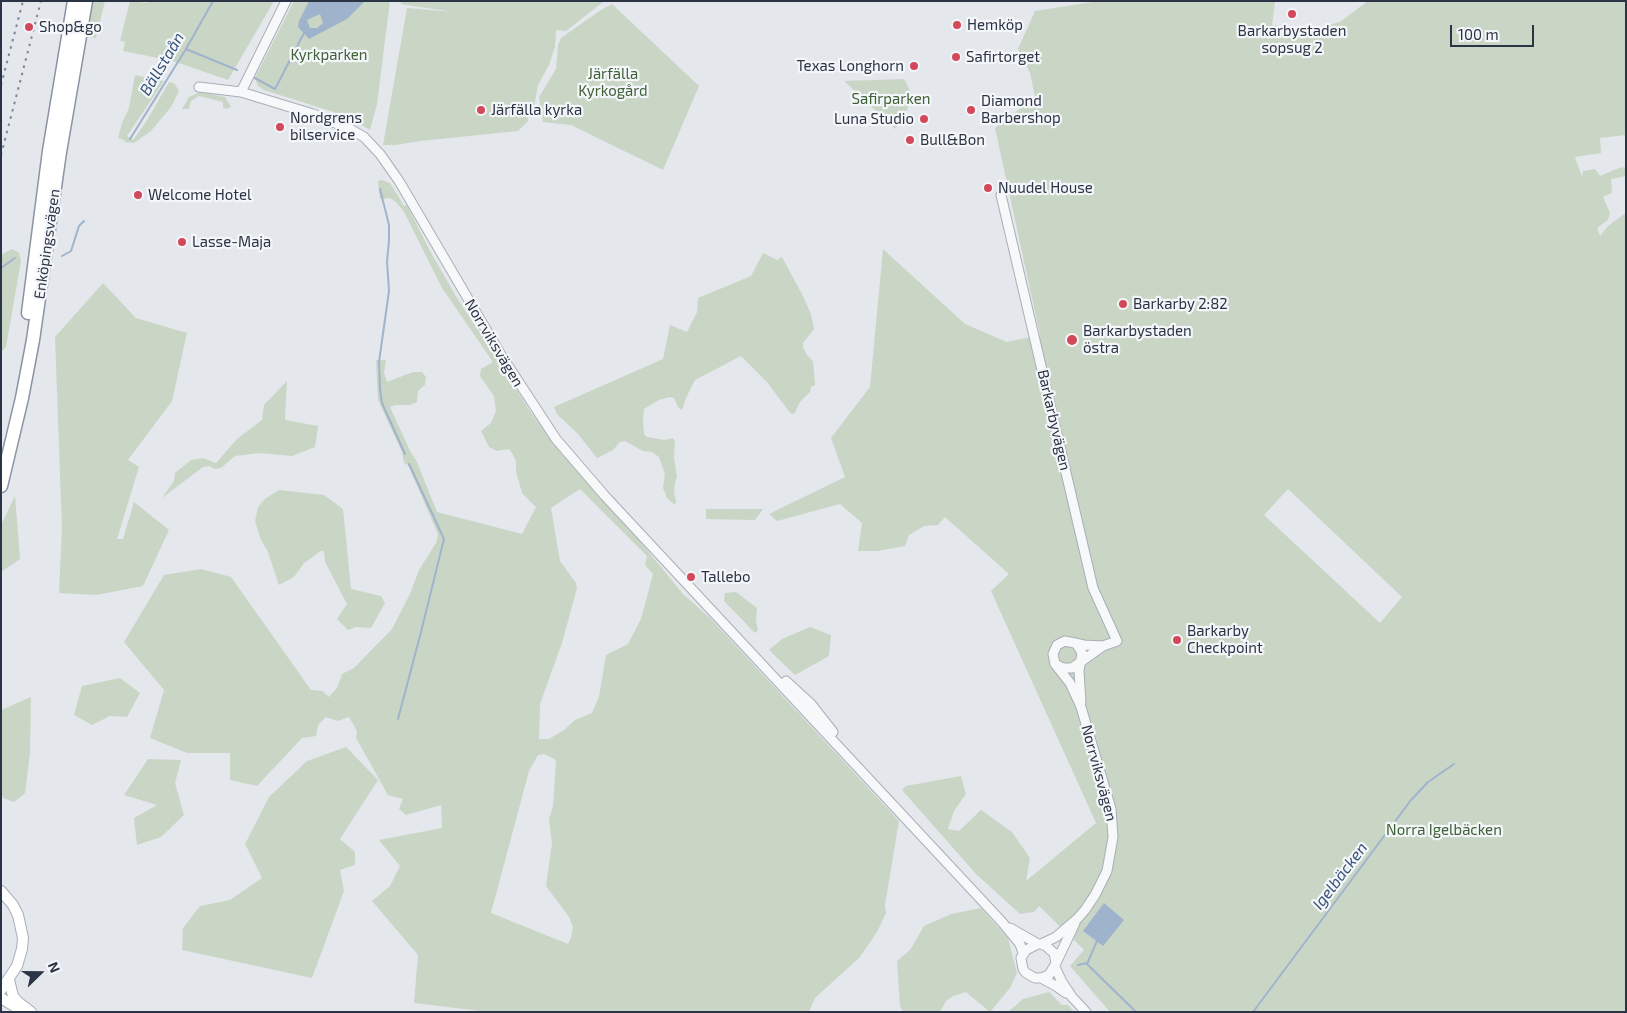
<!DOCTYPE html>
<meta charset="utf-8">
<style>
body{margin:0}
#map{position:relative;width:1627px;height:1013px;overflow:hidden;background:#e4e7ec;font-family:"Exo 2",sans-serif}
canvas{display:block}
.frame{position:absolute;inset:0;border:2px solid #2b3445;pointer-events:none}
.north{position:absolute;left:15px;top:948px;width:50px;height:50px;-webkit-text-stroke:4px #f4f6f9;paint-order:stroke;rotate:68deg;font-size:14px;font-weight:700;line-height:20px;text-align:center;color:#2b3445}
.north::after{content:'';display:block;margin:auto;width:18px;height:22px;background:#2b3445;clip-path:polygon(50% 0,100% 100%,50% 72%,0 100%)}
.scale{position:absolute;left:1450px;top:25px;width:84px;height:22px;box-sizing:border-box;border:2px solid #2b3445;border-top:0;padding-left:6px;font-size:15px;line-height:18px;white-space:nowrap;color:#2b3445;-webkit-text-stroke:4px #f4f6f9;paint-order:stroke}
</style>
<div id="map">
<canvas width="1627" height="1013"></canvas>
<div class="frame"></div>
<div class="north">N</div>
<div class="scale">100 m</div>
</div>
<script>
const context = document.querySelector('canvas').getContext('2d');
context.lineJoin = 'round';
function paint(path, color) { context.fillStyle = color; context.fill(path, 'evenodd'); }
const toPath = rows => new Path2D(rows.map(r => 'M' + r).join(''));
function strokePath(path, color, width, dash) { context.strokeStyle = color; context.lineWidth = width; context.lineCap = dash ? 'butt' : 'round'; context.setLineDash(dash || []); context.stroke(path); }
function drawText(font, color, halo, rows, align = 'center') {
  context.font = font + ' "Exo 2",sans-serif'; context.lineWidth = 4.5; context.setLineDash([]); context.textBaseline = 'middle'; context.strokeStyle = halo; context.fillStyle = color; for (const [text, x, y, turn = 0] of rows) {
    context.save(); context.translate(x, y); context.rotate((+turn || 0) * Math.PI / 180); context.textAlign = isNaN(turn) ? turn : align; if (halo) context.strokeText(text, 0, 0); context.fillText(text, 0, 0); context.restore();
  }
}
paint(toPath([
 [93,1,105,1,96,38,86,37],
 [130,1,147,3,148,1,274,1,228,80,173,61,123,51,125,42,120,41],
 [294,1,390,1,377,104,370,130,346,116,264,90,258,86,255,78],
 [404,1,601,1,603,2,566,31,556,30,555,47,549,65,538,85,534,107,527,110,528,121,518,131,420,141,396,145,383,145,407,8,454,12,400,4],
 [1099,1,1275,1,1272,25,1310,30,1340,22,1368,1,1626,1,1626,135,1600,138,1601,153,1575,157,1582,177,1583,171,1595,169,1600,176,1619,168,1626,167,1626,176,1611,179,1612,193,1603,197,1610,213,1608,220,1597,228,1600,236,1608,226,1624,214,1626,216,1626,1012,1110,1012,1070,966,1084,950,1039,906,1034,912,1020,914,976,874,902,790,906,786,961,776,966,794,954,811,948,829,959,831,981,810,1012,832,1030,858,1026,881,1096,823,991,591,1009,574,945,517,938,525,924,526,909,535,905,546,877,551,858,551,862,523,840,504,777,521,769,514,845,477,831,438,870,387,883,249,965,324,1007,342,1040,335,995,128,1035,97,1030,73,1018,49,1035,11],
 [1288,489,1402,597,1380,623,1264,515],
 [612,4,699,86,663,170,571,125,543,122,539,97,556,69,558,45,561,38,601,10],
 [135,75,164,81,127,136,133,140,146,122,169,82,174,83,179,91,171,107,151,131,134,143,125,142,124,140,118,138,122,123,129,108],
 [904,79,914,98,895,129,844,81],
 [200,92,225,97,231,107,226,109,223,107,223,102,199,96,191,101,189,109,182,109,189,97],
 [382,180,390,183,404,206,407,205,431,253,457,298,496,357,530,411,559,451,638,539,683,594,710,618,899,821,885,905,886,913,877,932,860,957,815,998,809,1012,489,1012,414,1003,418,955,372,901,390,886,400,866,379,840,442,828,441,805,406,815,399,809,403,799,388,795,356,738,357,731,349,717,338,721,326,717,318,725,316,736,302,738,257,786,230,780,230,753,187,753,150,738,164,690,124,642,164,575,201,569,231,577,311,690,322,691,329,697,337,688,342,674,354,668,392,629,410,594,419,570,436,543,438,534,408,465,404,463,402,452,378,400,376,360,386,360,384,373,387,382,413,372,422,372,426,377,425,385,418,391,417,402,410,405,395,405,390,407,411,453,416,460,437,512,522,534,536,507,522,493,516,471,516,461,512,453,509,449,497,451,489,447,481,431,491,423,496,411,494,396,480,376,481,369,493,362,442,288,404,212,396,202,390,198,380,199,378,181],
 [580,489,647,556,645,565,653,574,641,619,628,644,606,655,599,697,592,713,575,720,564,730,549,739,539,739,540,704,562,643,577,588,576,583,560,561,551,508],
 [544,754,556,760,553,806,549,819,552,843,546,886,569,917,573,927,571,938,568,944,491,913,529,771,538,755],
 [12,249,19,253,21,261,6,347,1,352,1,255],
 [763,253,777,260,782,257,803,296,811,314,814,329,803,343,803,347,807,355,813,361,815,385,811,387,810,392,800,402,794,414,790,413,767,382,741,356,695,380,686,398,682,410,678,407,674,398,669,397,659,400,644,409,643,420,644,434,647,437,664,440,673,438,675,442,674,457,677,477,675,482,674,492,676,501,675,505,667,498,663,488,665,474,659,457,652,452,643,451,625,441,620,442,613,450,597,458,578,434,557,414,554,407,663,359,670,325,687,332,697,312,698,298,751,276],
 [103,283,136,318,187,333,172,401,128,460,139,467,117,539,123,539,134,502,169,530,143,586,96,595,59,593,62,529,55,337],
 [287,381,285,420,318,426,315,447,292,456,259,453,235,456,221,468,215,469,209,466,203,467,162,498,174,481,175,473,191,460,203,458,216,463,237,439,262,420,264,405],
 [279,490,324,495,343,509,351,589,381,596,385,603,371,628,356,627,348,630,337,619,347,604,325,562,324,551,321,551,304,563,294,577,279,585,268,552,261,540,255,521,258,507,266,498],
 [15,496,20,559,1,572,1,525],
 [706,509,763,509,755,520,706,519],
 [736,592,757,608,756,621,758,630,755,633,724,601,725,593],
 [810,627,831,635,829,656,795,675,769,650,782,639],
 [120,678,140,693,127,717,110,716,92,725,74,715,82,686],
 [31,697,30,753,25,793,14,802,3,798,1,793,1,710],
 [346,747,378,780,340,839,355,852,355,865,340,870,344,891,312,978,182,950,183,928,200,906,230,900,262,878,245,844,269,797,307,761],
 [148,759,181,760,175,783,184,815,161,837,137,845,134,818,157,805,124,795],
 [981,908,1008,938,1017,973,1010,988,990,1012,966,992,953,996,946,1001,940,1012,903,1012,900,1006,897,961,910,950,924,926,951,914],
 [1049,992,1062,1005,1068,1005,1074,1012,1008,1012,1023,999]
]), '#c9d6c5');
paint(toPath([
 [309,1,365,1,347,19,309,39,298,27,299,21],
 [320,14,323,23,317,28,310,28,307,20],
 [1104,903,1124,920,1103,946,1083,931]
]), '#9fb4cc');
strokePath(toPath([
 [186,49,237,70],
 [253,77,275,89,304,33],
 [130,139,186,49,213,1],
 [380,189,389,225,389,240,387,262,389,291,379,362,380,389,382,403,405,454],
 [62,256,71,251,79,226,84,221],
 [1,268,15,258],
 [398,719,421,632,444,539,409,464],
 [1097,941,1087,964,1136,1012],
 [1078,965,1087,963],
 [1253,1012,1411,800,1428,782,1454,764]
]), '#9fb4cc', 2);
const tertiary = toPath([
 [199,87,241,92,313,114,350,129,364,137,380,154,399,181,501,355,556,439,605,496,1002,922,1020,944,1023,953],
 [241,92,286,1],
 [1001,195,1093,588,1117,641,1103,646,1072,668,1063,668,1055,664],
 [1076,643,1082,653,1079,671,1081,702],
 [786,681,811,704,833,732],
 [1010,928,1038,944,1041,944,1056,937,1077,919,1085,910,1095,895,1107,871,1113,837,1111,809,1081,707,1070,683,1055,664,1053,654,1057,645,1065,641,1084,645,1103,646],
 [1038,944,1026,950,1021,958,1023,969,1026,973,1035,978,1041,978,1049,975,1056,963,1054,953,1046,946,1041,944],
 [1056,963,1075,923],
 [1055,967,1062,982,1072,997,1086,1012],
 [1041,978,1056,986,1066,993]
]);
const secondary = toPath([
 [1,891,13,905,18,915,23,938,22,949,17,966,1,990],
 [9,980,13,996,18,1002,31,1012],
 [1,998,19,1009]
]);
const motorway = toPath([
 [28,313,49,151,74,1],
 [1,486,22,398,33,340,60,152,86,1]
]);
strokePath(tertiary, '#a9aeb7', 11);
strokePath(secondary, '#a9aeb7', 12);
strokePath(motorway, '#8b94a3', 15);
strokePath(tertiary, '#f7f8fa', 9);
strokePath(secondary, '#fff', 10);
strokePath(motorway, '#fff', 12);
strokePath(toPath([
 [1,85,23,1],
 [1,155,41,1]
]), '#7d8696', 2, [2.5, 5]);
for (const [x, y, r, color] of [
 [1292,14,5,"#d1495b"],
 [957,25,5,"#d1495b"],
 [29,27,5,"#d1495b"],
 [956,57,5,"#d1495b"],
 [914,66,5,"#d1495b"],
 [481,110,5,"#d1495b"],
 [971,110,5,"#d1495b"],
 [924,119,5,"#d1495b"],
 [280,127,5,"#d1495b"],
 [910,140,5,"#d1495b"],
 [988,188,5,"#d1495b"],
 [138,195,5,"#d1495b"],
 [182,242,5,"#d1495b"],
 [1123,304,5,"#d1495b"],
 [1072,340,6,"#d1495b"],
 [691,577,5,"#d1495b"],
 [1177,640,5,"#d1495b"]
]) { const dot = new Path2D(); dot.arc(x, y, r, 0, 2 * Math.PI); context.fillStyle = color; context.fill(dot); strokePath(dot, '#f4f6f9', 2); }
drawText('15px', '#2b3445', '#f4f6f9', [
 ["Hemköp",967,25],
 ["Shop&go",39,27],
 ["Barkarbystaden",1292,31,"center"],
 ["sopsug 2",1292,48,"center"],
 ["Safirtorget",966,57],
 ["Texas Longhorn",904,66,"right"],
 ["Diamond",981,101],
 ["Barbershop",981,118],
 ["Järfälla kyrka",491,110],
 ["Nordgrens",290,118],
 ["bilservice",290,135],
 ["Luna Studio",914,119,"right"],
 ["Bull&Bon",920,140],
 ["Nuudel House",998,188],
 ["Welcome Hotel",148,195],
 ["Lasse-Maja",192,242],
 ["Barkarby 2:82",1133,304],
 ["Barkarbystaden",1083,331],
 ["östra",1083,348],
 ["Tallebo",701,577],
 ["Barkarby",1187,631],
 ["Checkpoint",1187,648]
], 'left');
drawText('15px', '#3f6138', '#f4f6f9', [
 ["Kyrkparken",329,55],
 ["Järfälla",613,74],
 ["Kyrkogård",613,91],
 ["Safirparken",891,99],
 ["Norra Igelbäcken",1444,830]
]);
drawText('15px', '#2b3445', '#f4f6f9', [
 ["Enköpingsvägen",47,244,-82],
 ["Norrviksvägen",494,343,59],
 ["Barkarbyvägen",1054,420,77],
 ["Norrviksvägen",1099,773,75]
]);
drawText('italic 16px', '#34527a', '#f4f6f9', [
 ["Bällstaån",162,64,-59],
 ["Igelbäcken",1340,876,-53]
]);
</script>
